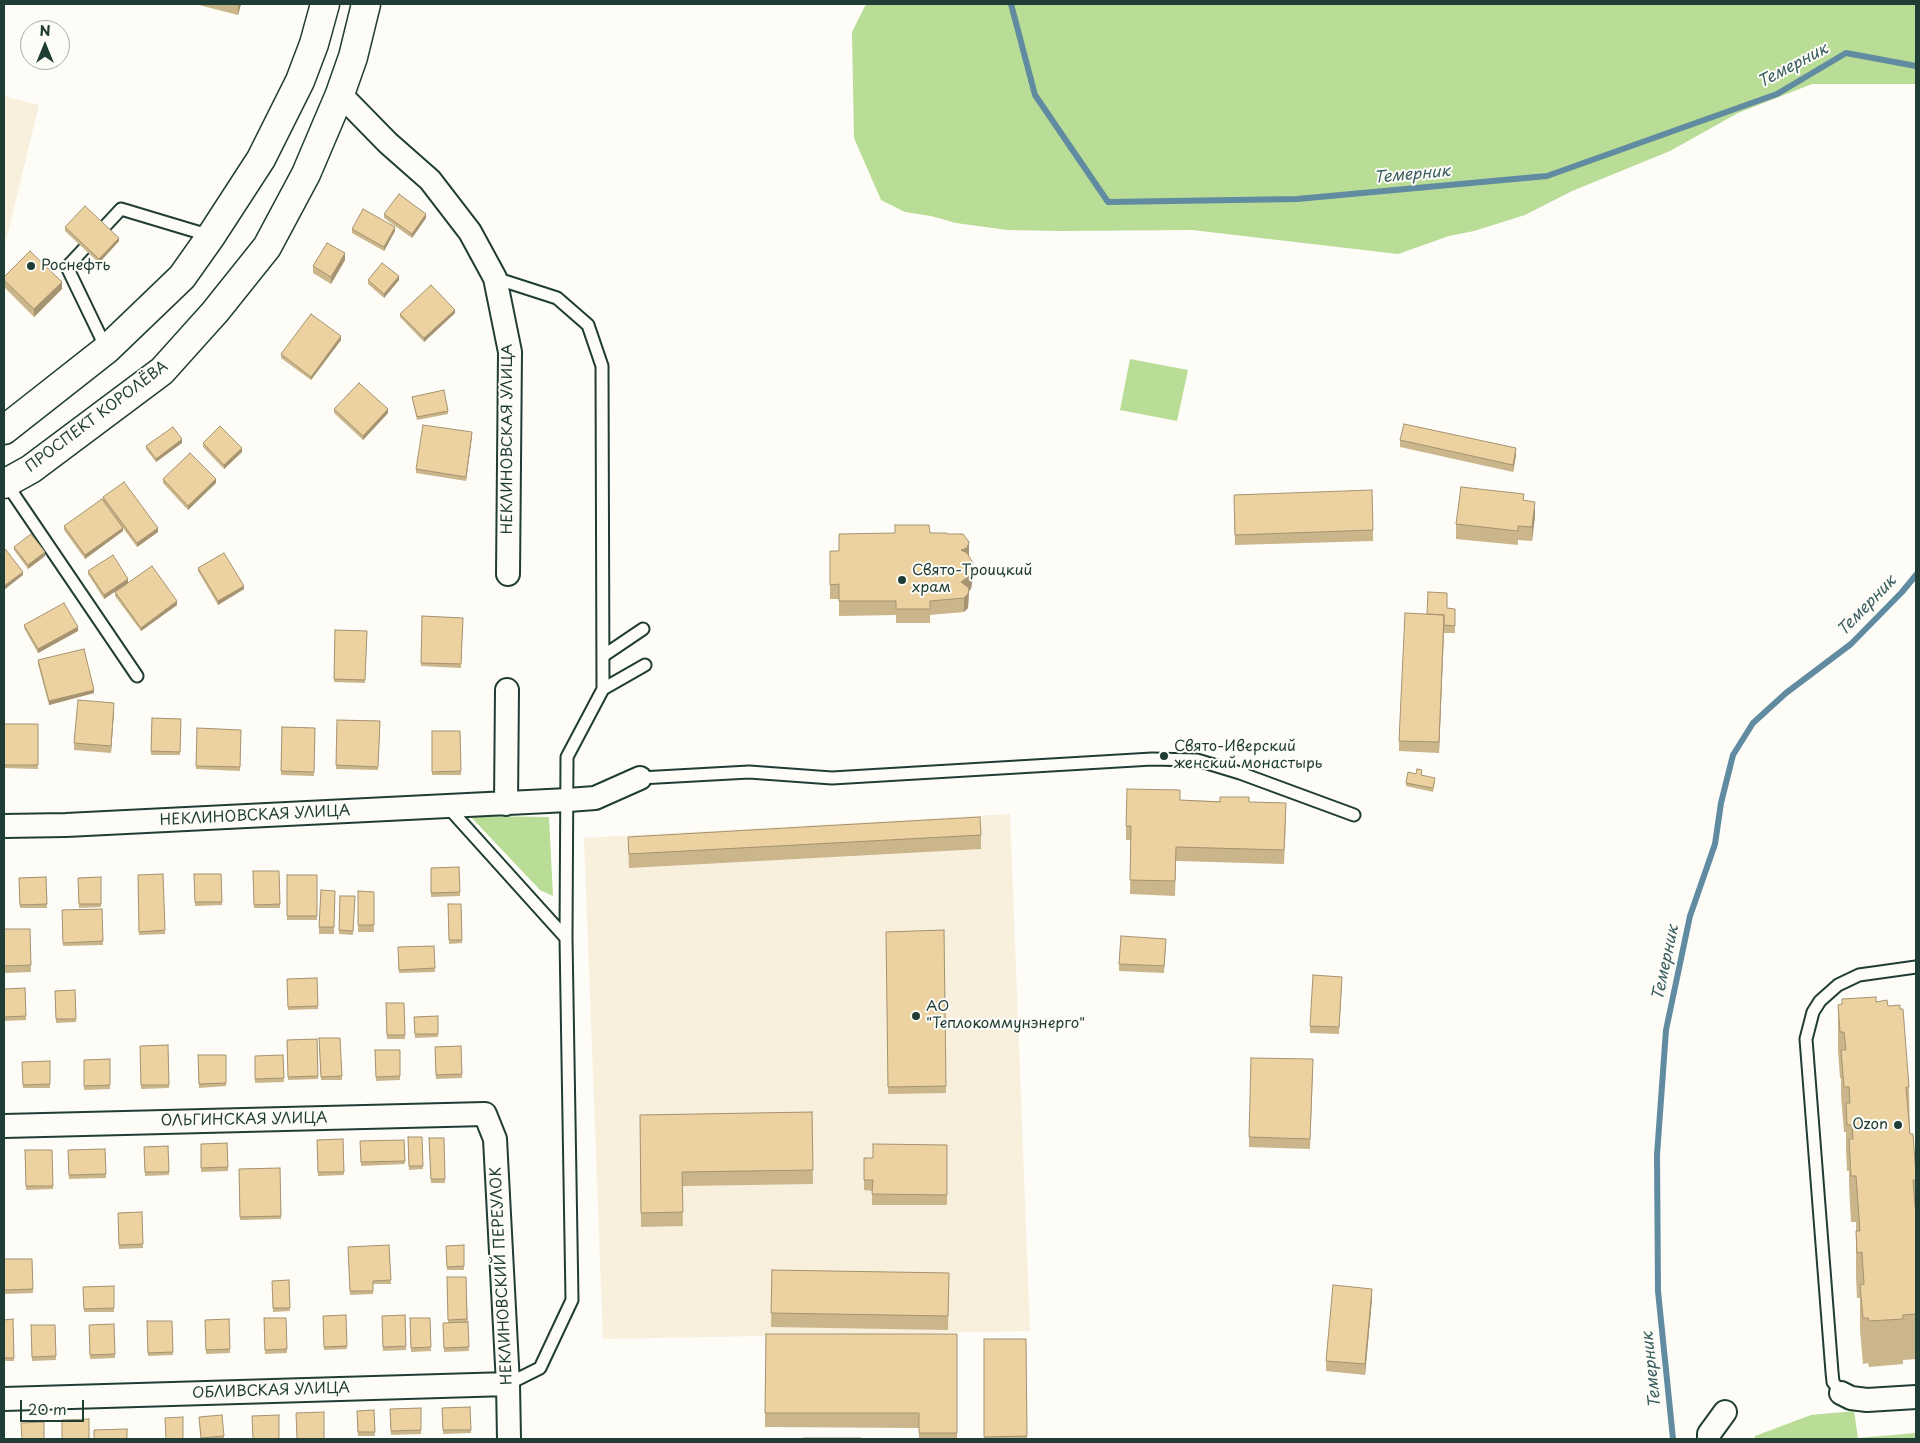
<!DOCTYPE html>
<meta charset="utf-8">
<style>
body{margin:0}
#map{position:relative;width:1920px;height:1443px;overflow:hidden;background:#fdfcf7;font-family:"Playpen Sans",sans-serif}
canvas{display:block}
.frame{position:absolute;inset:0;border:5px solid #1f3d34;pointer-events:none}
.north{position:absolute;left:20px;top:20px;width:50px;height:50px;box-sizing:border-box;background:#fdfcf7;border:1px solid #a4b0a9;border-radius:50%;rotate:0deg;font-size:14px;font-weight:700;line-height:20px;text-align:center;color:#1f3d34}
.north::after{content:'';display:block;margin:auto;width:18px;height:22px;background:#1f3d34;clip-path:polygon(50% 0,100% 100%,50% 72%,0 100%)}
.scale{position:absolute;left:20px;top:1400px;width:64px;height:22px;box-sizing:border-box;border:2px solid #1f3d34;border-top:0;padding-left:6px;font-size:15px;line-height:18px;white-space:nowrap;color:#1f3d34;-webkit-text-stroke:4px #fdfcf7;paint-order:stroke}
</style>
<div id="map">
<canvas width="1920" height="1443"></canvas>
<div class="frame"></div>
<div class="north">N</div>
<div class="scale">20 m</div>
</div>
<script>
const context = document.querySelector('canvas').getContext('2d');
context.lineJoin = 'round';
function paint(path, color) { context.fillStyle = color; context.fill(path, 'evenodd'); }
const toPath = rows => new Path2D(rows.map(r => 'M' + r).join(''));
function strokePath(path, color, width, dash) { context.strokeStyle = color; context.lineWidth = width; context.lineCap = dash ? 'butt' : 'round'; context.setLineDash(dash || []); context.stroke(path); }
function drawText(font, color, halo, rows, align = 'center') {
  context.font = font + ' "Playpen Sans",sans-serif'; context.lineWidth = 4; context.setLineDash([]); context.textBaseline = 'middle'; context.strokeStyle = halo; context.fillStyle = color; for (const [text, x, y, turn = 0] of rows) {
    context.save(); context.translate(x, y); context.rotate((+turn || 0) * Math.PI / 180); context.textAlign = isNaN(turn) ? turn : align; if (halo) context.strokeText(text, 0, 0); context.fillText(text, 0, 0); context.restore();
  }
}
paint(toPath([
 [4,96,39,105,4,249],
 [1010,814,1030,1331,603,1339,584,838]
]), '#f8efdd');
paint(toPath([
 [866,4,1916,4,1916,84,1812,84,1738,113,1670,151,1572,191,1525,215,1474,231,1449,236,1398,254,1192,230,1060,231,1007,230,956,223,931,216,905,212,881,200,854,138,852,32],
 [1130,359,1188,370,1177,421,1120,410],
 [470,816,549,817,553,896,540,890],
 [1854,1411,1858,1438,1916,1433,1916,1439,1755,1439,1755,1436,1811,1415]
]), '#b9dc96');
strokePath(toPath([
 [1011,4,1035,95,1108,202,1297,199,1547,176,1777,94,1846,53,1916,66],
 [1673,1439,1658,1291,1657,1155,1666,1030,1690,916,1715,844,1721,803,1733,755,1753,723,1786,693,1851,644,1902,592,1916,575]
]), '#608ba0', 6);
const lane = toPath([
 [495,278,557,298,588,325,602,366,603,689,567,757,566,938,572,1300,540,1368,508,1384],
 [106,348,67,267,121,209,211,236],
 [6,483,137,676],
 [603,656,643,629],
 [603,689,645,665],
 [640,778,749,772,832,778,1152,759,1197,760,1240,773,1354,815],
 [447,806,566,938],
 [1841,1393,1833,1382,1832,1372,1806,1039,1813,1012,1820,1001,1838,985,1859,975,1916,967]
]);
const street = toPath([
 [340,94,388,143,430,180,470,232,495,278,510,352,508,574],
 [506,804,507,690],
 [4,826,66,825,568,800,595,798,640,778],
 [4,1126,485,1114,495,1139,508,1384,509,1439],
 [1841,1393,1851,1398,1867,1400,1916,1397],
 [4,1399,508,1384],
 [1709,1439,1709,1434,1725,1412]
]);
const primary = toPath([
 [4,430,107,349,182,277,211,236,261,159,300,81,314,44,325,4],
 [4,484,31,469,162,371,215,312,267,247,306,174,340,94,353,57,366,4]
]);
strokePath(lane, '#1f3d34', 15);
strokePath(street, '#1f3d34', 26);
strokePath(primary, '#1f3d34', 31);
strokePath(lane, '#fdfcf7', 11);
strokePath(street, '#fdfcf7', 22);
strokePath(primary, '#fdfcf7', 28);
paint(toPath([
 [199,4,241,4,238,15,199,5],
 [384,214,426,218,412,238,384,218],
 [65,227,119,241,99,263,65,231],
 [352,229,395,231,384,251,352,233],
 [345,260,331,284,313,273,313,266],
 [4,277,62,289,34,317,4,287],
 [368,280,399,280,384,298,368,284],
 [455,313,424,342,400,317,400,314],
 [341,340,311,380,281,358,281,354],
 [412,397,448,411,448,414,417,420],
 [334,409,388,413,363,440,334,413],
 [472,436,466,481,416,473,416,469],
 [1400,440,1516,455,1513,472,1400,447],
 [182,443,156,462,146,449,146,446],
 [203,443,242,452,224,469,203,447],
 [163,479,216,483,188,510,163,483],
 [103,497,158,532,137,547,123,528,123,531,85,559,64,530,64,526,103,500],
 [1234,505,1373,530,1373,541,1235,545],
 [1535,516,1532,541,1518,540,1518,545,1456,539,1456,524],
 [930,533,947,534,969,556,973,577,971,589,969,591,968,608,964,612,930,615,930,623,896,623,896,615,839,616,839,599,830,599,830,551,839,551],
 [14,547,45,556,28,569,14,550],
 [198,568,244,589,218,605,198,571],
 [88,571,128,583,177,605,141,631,115,596,115,592,123,586,104,599,88,574],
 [1447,608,1455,609,1455,633,1444,633,1439,753,1399,751,1399,741,1427,614],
 [422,616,463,618,461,668,421,666],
 [24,625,78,631,38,653,24,628],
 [335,630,367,631,365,683,334,682],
 [38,660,94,693,49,705,38,664],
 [114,710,111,753,74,750,74,743],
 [152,718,181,719,180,755,151,755],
 [337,720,380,721,378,770,336,769],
 [4,724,38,724,38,769,4,768],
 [282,727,315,728,314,776,281,775],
 [197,728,241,730,240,771,196,769],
 [432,731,460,731,461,775,432,775],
 [1422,775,1435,781,1433,792,1406,786,1406,783],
 [1180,800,1249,802,1286,817,1284,864,1176,861,1175,896,1130,894,1131,840,1126,840,1126,826],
 [981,835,981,849,629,868,628,837],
 [459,867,460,896,431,897,431,868],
 [253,871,279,871,280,908,254,908],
 [163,874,165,934,139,935,138,875],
 [194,874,221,874,222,905,195,906],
 [287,875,317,875,317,920,287,920],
 [46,877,47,908,20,908,19,878],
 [101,877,101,907,79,908,78,878],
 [335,891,334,934,319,934,319,927],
 [358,891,374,892,374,932,358,932],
 [340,896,355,896,353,935,339,934],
 [448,904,461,904,462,943,449,944],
 [102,909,103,945,63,946,62,910],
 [4,929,30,929,31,972,4,973],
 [944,930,946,1093,888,1094,886,932],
 [434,946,435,972,399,973,398,947],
 [1166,946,1164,973,1119,971,1119,964],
 [317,978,318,1009,288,1010,287,979],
 [1342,984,1339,1034,1310,1033,1310,1026],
 [25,988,26,1020,4,1021,4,989],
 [75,990,76,1022,56,1023,55,991],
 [1842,999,1876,1002,1888,1006,1909,1087,1910,1134,1916,1175,1916,1359,1903,1360,1903,1364,1869,1367,1868,1363,1863,1364,1860,1330,1860,1298,1857,1298,1856,1277,1856,1222,1851,1222,1849,1185,1849,1171,1847,1171,1846,1149,1846,1132,1844,1132,1841,1096,1841,1078,1840,1078,1838,1050,1838,1005,1842,1004],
 [386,1003,404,1003,405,1039,387,1039],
 [438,1016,438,1037,415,1038,414,1017],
 [319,1038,340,1038,342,1080,321,1080],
 [317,1039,318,1079,288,1080,287,1040],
 [168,1045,169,1088,141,1089,140,1046],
 [461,1046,462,1078,436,1079,435,1047],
 [375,1050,400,1050,400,1080,376,1081],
 [198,1055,226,1055,226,1086,199,1088],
 [283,1055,284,1082,255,1083,255,1056],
 [110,1059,110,1089,84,1090,84,1060],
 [50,1061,50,1088,23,1088,22,1062],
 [1313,1070,1310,1149,1249,1147,1249,1137],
 [812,1112,813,1184,682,1186,683,1226,641,1227,640,1115],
 [408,1137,422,1137,423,1169,409,1170],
 [429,1138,444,1138,445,1183,431,1183],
 [343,1139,344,1175,318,1176,317,1140],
 [404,1140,405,1164,361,1166,360,1141],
 [227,1143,228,1171,201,1172,201,1144],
 [947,1145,947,1205,872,1205,872,1191,864,1190,864,1180,873,1158],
 [168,1146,169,1175,145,1176,144,1147],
 [105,1149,106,1178,69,1179,68,1150],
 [25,1150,52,1150,53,1189,26,1190],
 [280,1168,281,1219,240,1220,239,1169],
 [142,1212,143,1248,119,1249,118,1213],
 [389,1245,391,1284,373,1284,373,1294,350,1295,348,1247],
 [464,1245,464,1270,447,1270,446,1246],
 [4,1259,32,1259,33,1293,4,1294],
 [772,1270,949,1273,948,1330,771,1327],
 [447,1277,466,1277,469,1351,444,1352,443,1323,448,1323],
 [289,1280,290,1311,273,1312,272,1281],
 [114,1286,114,1312,84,1312,83,1287],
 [1372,1299,1365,1375,1326,1371,1326,1361],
 [346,1315,347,1349,324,1350,323,1316],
 [405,1315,406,1350,383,1351,382,1316],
 [264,1318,286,1318,287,1353,265,1354],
 [410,1318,430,1318,431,1351,411,1352],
 [13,1319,14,1361,4,1361,4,1320],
 [229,1319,230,1353,206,1354,205,1320],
 [147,1321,172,1321,173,1355,148,1356],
 [114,1324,115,1358,90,1359,89,1325],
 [31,1325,55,1325,56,1360,32,1361],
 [766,1334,957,1334,957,1439,919,1439,919,1428,765,1427],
 [984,1339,1026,1339,1027,1439,984,1439],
 [470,1407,471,1433,443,1434,442,1408],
 [421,1408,421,1434,391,1435,390,1409],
 [374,1410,375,1436,358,1436,357,1411],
 [199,1420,224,1436,224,1439,201,1439]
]), '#cbb58a');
paint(toPath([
 [238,4,241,4,238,15],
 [426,214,426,218,412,238,412,234],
 [395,227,395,231,384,251,384,247],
 [119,238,119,241,99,263,99,259],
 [345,253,345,260,331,284,331,277],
 [399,276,399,280,384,298,384,294],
 [62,282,62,289,34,317,34,309],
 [455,310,455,313,424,342,424,338],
 [341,336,341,340,311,380,311,377],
 [388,409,388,413,363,440,363,436],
 [472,432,472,436,466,481,466,477],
 [182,439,182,443,156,462,156,459],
 [242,448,242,452,224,469,224,465],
 [1516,448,1516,455,1513,472,1513,465],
 [216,479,216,483,188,510,188,506],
 [1535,502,1535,516,1532,541,1532,527],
 [123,528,123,531,85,559,85,555],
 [158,528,158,532,137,547,137,543],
 [969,542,969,556,961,550],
 [45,552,45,556,28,569,28,565],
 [973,563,973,577,971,589,969,591,968,608,964,612,964,598,961,582],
 [23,572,23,575,4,590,4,586],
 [128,579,128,583,104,599,104,595],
 [244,586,244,589,218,605,218,601],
 [177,601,177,605,141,631,141,628],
 [1444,615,1444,626,1439,753,1439,742],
 [78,627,78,631,38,653,38,649],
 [94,690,94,693,49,705,49,701],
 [114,703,114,710,111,753,111,746],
 [1372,1289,1372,1299,1365,1375,1365,1364]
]), '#a59371');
const building = toPath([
 [399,194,426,214,412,234,384,214,399,194],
 [85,206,119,238,99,259,65,227,85,206],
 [363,209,395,227,384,247,352,229,363,209],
 [327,243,345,253,331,277,313,266,327,243],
 [30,251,62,282,34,309,4,280,4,277,30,251],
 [382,263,399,276,384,294,368,280,382,263],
 [431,285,455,310,424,338,400,314,431,285],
 [311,314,341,336,311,377,281,354,311,314],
 [359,383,388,409,363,436,334,409,359,383],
 [444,390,448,411,417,417,412,397,444,390],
 [1404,424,1516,448,1513,465,1400,440,1404,424],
 [423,425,472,432,466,477,416,469,423,425],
 [220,426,242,448,224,465,203,443,220,426],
 [173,427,182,439,156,459,146,446,173,427],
 [190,453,216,479,188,506,163,479,190,453],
 [124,482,158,528,137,543,103,497,124,482],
 [1461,487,1524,494,1523,500,1535,502,1532,527,1518,526,1518,531,1456,524,1461,487],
 [1372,490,1373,530,1235,535,1234,495,1372,490],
 [102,499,123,528,85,555,64,526,102,499],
 [895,525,929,525,930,533,947,533,947,534,963,534,969,542,967,548,961,550,967,553,973,563,971,575,961,582,969,588,968,594,964,598,930,601,930,609,896,609,896,601,839,601,839,584,830,585,830,551,839,551,839,534,895,533,895,525],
 [31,534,45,552,28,565,14,547,31,534],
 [6,550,23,572,4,586,4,551,6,550],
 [224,553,244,586,218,601,198,568,224,553],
 [113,555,128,579,104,595,88,571,113,555],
 [152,566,177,601,141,628,115,592,152,566],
 [1428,592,1447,593,1447,608,1455,609,1455,626,1444,625,1444,615,1427,614,1428,592],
 [64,603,78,627,38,649,24,625,64,603],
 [1405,613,1444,615,1439,742,1399,741,1405,613],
 [422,616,463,618,461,664,421,663,422,616],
 [335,630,367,631,365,680,334,679,335,630],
 [84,649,94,690,49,701,38,660,84,649],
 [78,700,114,703,111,746,74,743,78,700],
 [152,718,181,719,180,752,151,751,152,718],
 [337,720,380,721,378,767,336,765,337,720],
 [4,724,38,724,38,765,4,765,4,724],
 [282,727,315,728,314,772,281,771,282,727],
 [197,728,241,730,240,767,196,766,197,728],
 [432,731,460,731,461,771,432,772,432,731],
 [1417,769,1422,770,1421,775,1435,778,1433,788,1406,783,1408,772,1416,774,1417,769],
 [1127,789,1180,790,1180,800,1220,802,1220,797,1249,797,1249,802,1286,803,1284,850,1176,847,1175,881,1130,880,1131,826,1126,826,1127,789],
 [980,817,981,835,629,854,628,837,980,817],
 [459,867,460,892,431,893,431,868,459,867],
 [253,871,279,871,280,904,254,905,253,871],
 [163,874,165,930,139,932,138,875,163,874],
 [194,874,221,874,222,902,195,902,194,874],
 [287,875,317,875,317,916,287,916,287,875],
 [46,877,47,904,20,905,19,878,46,877],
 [101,877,101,904,79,904,78,878,101,877],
 [321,890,335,891,334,927,319,927,321,890],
 [358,891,374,892,374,925,358,925,358,891],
 [340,896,355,896,353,931,339,930,340,896],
 [448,904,461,904,462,940,449,940,448,904],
 [102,909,103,941,63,943,62,910,102,909],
 [4,929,30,929,31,965,4,966,4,929],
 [944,930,946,1086,888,1087,886,932,944,930],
 [1121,936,1166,939,1164,966,1119,964,1121,936],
 [434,946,435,968,399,970,398,947,434,946],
 [1313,975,1342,977,1339,1027,1310,1026,1313,975],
 [317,978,318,1006,288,1007,287,979,317,978],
 [25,988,26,1016,4,1017,4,989,25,988],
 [75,990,76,1019,56,1019,55,991,75,990],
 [1876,997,1876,1002,1887,1000,1888,1006,1900,1005,1900,1009,1903,1009,1909,1087,1906,1087,1910,1134,1913,1134,1916,1175,1916,1180,1913,1180,1916,1217,1916,1314,1903,1315,1903,1319,1869,1321,1868,1318,1863,1318,1860,1285,1864,1284,1862,1252,1857,1253,1856,1231,1860,1231,1856,1176,1851,1176,1849,1139,1853,1139,1852,1125,1847,1125,1846,1103,1850,1103,1849,1087,1844,1087,1841,1050,1846,1050,1844,1032,1840,1032,1838,1005,1842,1004,1842,999,1876,997],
 [386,1003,404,1003,405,1035,387,1035,386,1003],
 [438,1016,438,1034,415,1034,414,1017,438,1016],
 [319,1038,340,1038,342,1076,321,1077,319,1038],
 [317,1039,318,1076,288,1077,287,1040,317,1039],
 [168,1045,169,1085,141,1085,140,1046,168,1045],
 [461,1046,462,1074,436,1075,435,1047,461,1046],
 [375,1050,400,1050,400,1076,376,1077,375,1050],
 [198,1055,226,1055,226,1083,199,1084,198,1055],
 [283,1055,284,1078,255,1079,255,1056,283,1055],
 [1251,1058,1313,1059,1310,1139,1249,1137,1251,1058],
 [110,1059,110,1085,84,1086,84,1060,110,1059],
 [50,1061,50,1084,23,1085,22,1062,50,1061],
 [812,1112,813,1170,682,1172,683,1212,641,1213,640,1115,812,1112],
 [408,1137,422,1137,423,1166,409,1166,408,1137],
 [429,1138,444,1138,445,1179,431,1179,429,1138],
 [343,1139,344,1172,318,1172,317,1140,343,1139],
 [404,1140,405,1161,361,1162,360,1141,404,1140],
 [227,1143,228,1167,201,1168,201,1144,227,1143],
 [873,1144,947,1145,947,1195,872,1194,873,1180,864,1180,864,1158,873,1158,873,1144],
 [168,1146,169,1172,145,1172,144,1147,168,1146],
 [105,1149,106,1174,69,1175,68,1150,105,1149],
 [25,1150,52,1150,53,1186,26,1186,25,1150],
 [280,1168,281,1216,240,1217,239,1169,280,1168],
 [142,1212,143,1244,119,1245,118,1213,142,1212],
 [389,1245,391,1280,373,1281,373,1291,350,1291,348,1247,389,1245],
 [464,1245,464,1266,447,1267,446,1246,464,1245],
 [4,1259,32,1259,33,1289,4,1290,4,1259],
 [772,1270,949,1273,948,1316,771,1313,772,1270],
 [447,1277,466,1277,467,1319,448,1320,447,1277],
 [289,1280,290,1308,273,1308,272,1281,289,1280],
 [1333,1285,1372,1289,1365,1364,1326,1361,1333,1285],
 [114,1286,114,1308,84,1309,83,1287,114,1286],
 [346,1315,347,1346,324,1347,323,1316,346,1315],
 [405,1315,406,1346,383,1347,382,1316,405,1315],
 [264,1318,286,1318,287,1349,265,1350,264,1318],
 [410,1318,430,1318,431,1347,411,1348,410,1318],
 [13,1319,14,1358,4,1358,4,1320,13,1319],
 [229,1319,230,1349,206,1350,205,1320,229,1319],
 [147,1321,172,1321,173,1352,148,1353,147,1321],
 [468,1322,469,1347,444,1348,443,1323,468,1322],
 [114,1324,115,1354,90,1355,89,1325,114,1324],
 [31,1325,55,1325,56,1356,32,1357,31,1325],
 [766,1334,957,1334,957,1433,919,1433,919,1413,765,1413,766,1334],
 [984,1339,1026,1339,1027,1436,984,1437,984,1339],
 [470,1407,471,1430,443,1430,442,1408,470,1407],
 [421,1408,421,1430,391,1431,390,1409,421,1408],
 [374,1410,375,1432,358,1432,357,1411,374,1410],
 [324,1412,324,1439,297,1439,296,1413,324,1412],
 [222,1415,224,1436,201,1438,199,1417,222,1415],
 [279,1415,279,1439,253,1439,252,1416,279,1415],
 [183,1417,183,1439,166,1439,165,1418,183,1417],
 [89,1419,89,1439,62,1439,62,1420,89,1419],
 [44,1422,44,1439,22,1439,21,1423,44,1422],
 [127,1429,127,1439,94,1439,94,1430,127,1429],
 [804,1438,861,1438,861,1439,804,1439,804,1438]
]);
paint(building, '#ecd2a1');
strokePath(building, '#a59371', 1);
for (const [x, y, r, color] of [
 [31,266,5,"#1f3d34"],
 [902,580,5,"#1f3d34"],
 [1164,756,5,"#1f3d34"],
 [916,1016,5,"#1f3d34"],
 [1898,1125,5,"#1f3d34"]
]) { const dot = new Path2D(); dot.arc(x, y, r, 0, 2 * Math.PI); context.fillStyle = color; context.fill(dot); strokePath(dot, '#fdfcf7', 2); }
drawText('15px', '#1f3d34', '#fdfcf7', [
 ["Роснефть",41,266],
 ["Свято-Троицкий",912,571],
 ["храм",912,588],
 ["Свято-Иверский",1174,747],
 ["женский монастырь",1174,764],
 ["АО",926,1007],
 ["\"Теплокоммунэнерго\"",926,1024],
 ["Ozon",1888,1125,"right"]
], 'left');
drawText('15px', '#1f3d34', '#fdfcf7', [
 ["ПРОСПЕКТ КОРОЛЁВА",97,417,-37],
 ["НЕКЛИНОВСКАЯ УЛИЦА",508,439,-90],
 ["НЕКЛИНОВСКАЯ УЛИЦА",255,816,-3],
 ["ОЛЬГИНСКАЯ УЛИЦА",244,1120,-1],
 ["НЕКЛИНОВСКИЙ ПЕРЕУЛОК",502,1276,-93],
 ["ОБЛИВСКАЯ УЛИЦА",271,1391,-2]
]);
drawText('italic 16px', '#3a5e61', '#fdfcf7', [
 ["Темерник",1793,66,-28],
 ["Темерник",1412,175,-5],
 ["Темерник",1867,606,-46],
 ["Темерник",1666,963,-78],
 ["Темерник",1652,1370,-96]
]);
</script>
